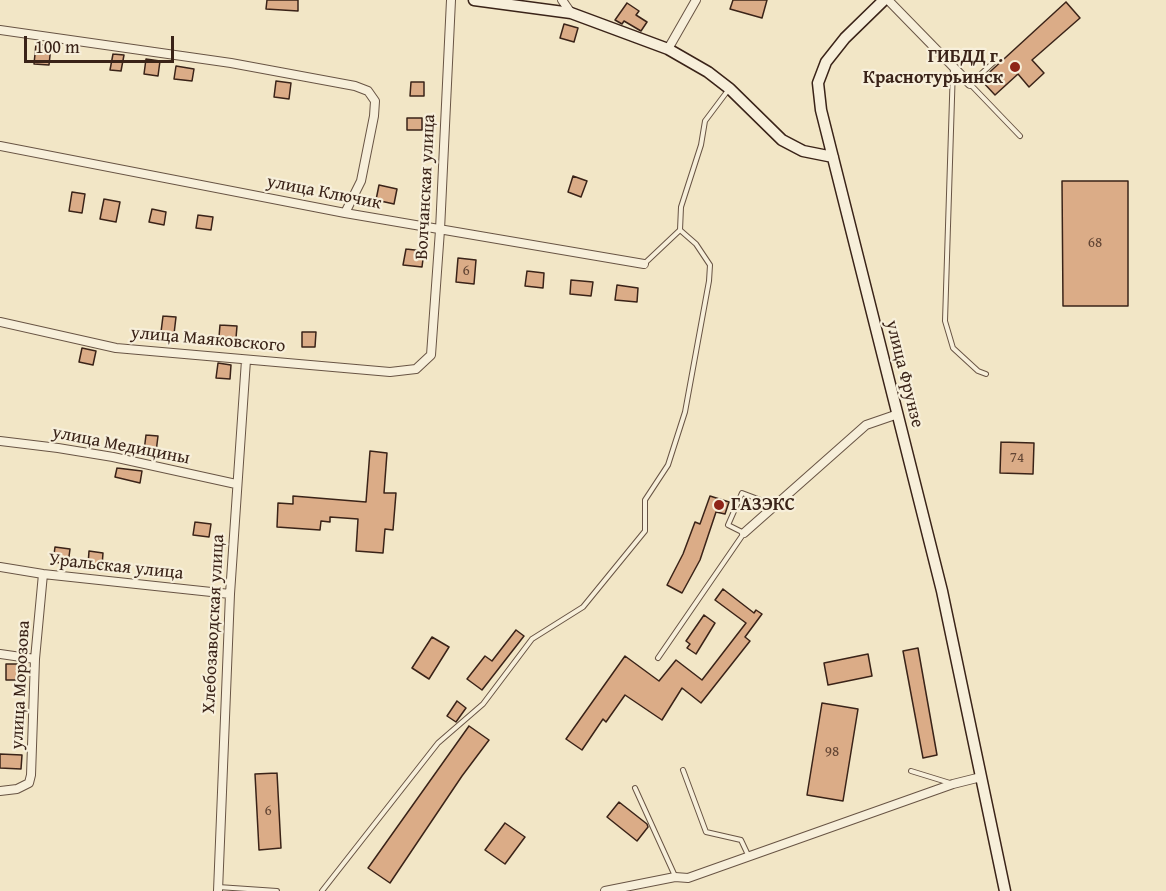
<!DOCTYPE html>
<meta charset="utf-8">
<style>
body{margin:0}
#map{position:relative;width:1166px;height:891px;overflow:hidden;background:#f2e6c6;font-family:"Gentium Book Plus",serif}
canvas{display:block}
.scale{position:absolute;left:24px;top:36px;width:150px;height:27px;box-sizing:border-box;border:3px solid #3a2318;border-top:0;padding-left:8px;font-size:18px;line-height:21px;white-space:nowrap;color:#3a2318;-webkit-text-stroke:4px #f7efda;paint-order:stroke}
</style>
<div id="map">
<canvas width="1166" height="891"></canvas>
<div class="scale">100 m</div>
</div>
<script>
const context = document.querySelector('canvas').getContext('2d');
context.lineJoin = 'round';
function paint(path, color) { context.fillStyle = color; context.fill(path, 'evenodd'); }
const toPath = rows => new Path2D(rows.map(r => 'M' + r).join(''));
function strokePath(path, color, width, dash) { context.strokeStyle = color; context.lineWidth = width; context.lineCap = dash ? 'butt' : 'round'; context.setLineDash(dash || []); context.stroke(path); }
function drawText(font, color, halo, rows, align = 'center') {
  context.font = font + ' "Gentium Book Plus",serif'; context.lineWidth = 4.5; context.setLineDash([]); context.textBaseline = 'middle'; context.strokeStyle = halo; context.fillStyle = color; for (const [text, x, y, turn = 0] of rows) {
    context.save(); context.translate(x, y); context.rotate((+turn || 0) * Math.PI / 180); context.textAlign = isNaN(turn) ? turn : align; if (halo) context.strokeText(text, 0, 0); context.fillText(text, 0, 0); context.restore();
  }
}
const building = toPath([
 [267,0,298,0,298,11,266,9,267,0],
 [733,0,767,0,762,18,730,9,733,0],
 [1066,2,1080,18,1032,60,1044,73,1029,87,1018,74,995,95,981,80,1066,2],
 [627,3,639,11,636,15,647,22,641,31,624,21,622,24,615,20,627,3],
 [564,24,578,28,574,42,560,38,564,24],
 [36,44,51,46,49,65,34,64,36,44],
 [113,54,124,55,121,71,110,70,113,54],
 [146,59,160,61,158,76,144,74,146,59],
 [176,66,194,69,192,81,174,79,176,66],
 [276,81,291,83,289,99,274,97,276,81],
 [411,82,424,82,424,96,410,96,411,82],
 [407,118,422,118,422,130,407,130,407,118],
 [573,176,587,181,581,197,568,192,573,176],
 [1062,181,1128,181,1128,306,1063,306,1062,181],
 [379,185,397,189,394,204,376,200,379,185],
 [72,192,85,194,82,213,69,211,72,192],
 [104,199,120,202,116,222,100,219,104,199],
 [152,209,166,212,164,225,149,222,152,209],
 [198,215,213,217,211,230,196,228,198,215],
 [406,249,424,251,422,267,403,265,406,249],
 [458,258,476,260,474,284,456,282,458,258],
 [527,271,544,273,543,288,525,286,527,271],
 [571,280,593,282,591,296,570,294,571,280],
 [617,285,638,288,637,302,615,300,617,285],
 [163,316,176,317,174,334,161,332,163,316],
 [220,325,237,326,236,338,219,337,220,325],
 [302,332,316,332,315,347,302,347,302,332],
 [82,348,96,351,93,365,79,362,82,348],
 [218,363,231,365,230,379,216,378,218,363],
 [146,435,158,436,156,452,144,451,146,435],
 [1001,442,1034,443,1033,474,1000,473,1001,442],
 [370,451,387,453,384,493,396,493,393,530,385,529,383,553,356,551,358,519,330,517,330,522,321,521,320,530,277,527,278,503,293,504,293,496,366,502,370,451],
 [117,468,142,471,140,483,115,477,117,468],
 [710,496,729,502,725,514,716,512,700,560,682,593,667,585,683,554,695,522,700,524,710,496],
 [195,522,211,524,209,537,193,535,195,522],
 [55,547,70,549,68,564,53,562,55,547],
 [89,551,103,553,102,566,88,565,89,551],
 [723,589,754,613,756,610,762,614,745,637,750,641,701,703,682,688,662,720,625,695,606,722,603,719,582,750,566,739,625,656,659,681,676,660,702,680,746,623,715,600,723,589],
 [704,615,715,623,696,654,687,648,690,644,686,641,704,615],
 [516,630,524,636,482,690,467,679,485,656,492,661,516,630],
 [432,637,449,647,429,679,412,668,432,637],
 [918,648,937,755,923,758,903,651,918,648],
 [868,654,872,676,828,685,824,663,868,654],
 [6,664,23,664,23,680,6,680,6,664],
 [457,701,466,708,456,722,447,716,457,701],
 [822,703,858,709,843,801,807,795,822,703],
 [469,726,489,740,462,776,390,883,368,868,469,726],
 [0,754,22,755,21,769,0,768,0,754],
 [277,773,281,848,259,850,255,774,277,773],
 [619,802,647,824,648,827,637,841,607,817,619,802],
 [505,823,525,837,505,864,485,850,505,823]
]);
paint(building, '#dbac87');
strokePath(building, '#3a2318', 1.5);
const lane = toPath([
 [994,62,970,84,1020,136],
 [953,67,945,321,953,348,978,371,986,374],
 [644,264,680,230,681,207,701,145,705,121,729,89],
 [658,658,744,533,728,525,742,493,774,505],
 [683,770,706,832,741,840,749,857],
 [911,771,950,783],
 [635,788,675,876],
 [218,887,277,891],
 [322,891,438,743,483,704,532,639,583,607,645,531,645,500,668,465,685,412,709,281,710,265,696,244,680,230]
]);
const street = toPath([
 [562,0,571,13],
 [888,0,970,84],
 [0,30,231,63,355,86,368,91,375,101,374,116,361,181,345,213],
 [668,49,696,0],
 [0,146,345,213,644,264],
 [0,322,116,348,390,372,416,369,431,355,440,230,451,0],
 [0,441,58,448,113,457,236,484],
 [744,533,866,425,898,414],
 [0,567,43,574,230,594],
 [0,654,35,659],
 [0,791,17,789,29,783,31,775,35,659,43,574],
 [218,891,230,594,246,360],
 [605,891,675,877,688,878,953,784,981,777]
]);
const secondary = toPath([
 [474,0,571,13,668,49,708,72,730,89,782,140,803,151,833,157],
 [884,0,845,38,826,62,818,83,821,110,942,591,1005,891]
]);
strokePath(lane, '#685444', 6);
strokePath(street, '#685444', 10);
strokePath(secondary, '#3a2318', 13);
strokePath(lane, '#f7efda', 4);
strokePath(street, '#f7efda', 8);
strokePath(secondary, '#f7efda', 10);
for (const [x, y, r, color] of [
 [1015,67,6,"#8f2418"],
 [719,505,6,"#8f2418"]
]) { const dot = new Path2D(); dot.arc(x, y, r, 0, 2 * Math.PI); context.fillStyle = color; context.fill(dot); strokePath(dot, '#f7efda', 2); }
drawText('15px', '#624534', null, [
 ["68",1095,243],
 ["6",466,271],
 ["74",1017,458],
 ["98",832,752],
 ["6",268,811]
]);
drawText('bold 18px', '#3a2318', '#f7efda', [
 ["ГИБДД г.",1003,57],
 ["Краснотурьинск",1003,78],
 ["ГАЗЭКС",731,505,"left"]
], 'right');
drawText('18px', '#3a2318', '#f7efda', [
 ["Волчанская улица",426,187,-87],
 ["улица Ключик",324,193,11],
 ["улица Маяковского",208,340,5],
 ["улица Фрунзе",904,374,76],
 ["улица Медицины",121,446,11],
 ["Уральская улица",116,567,6],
 ["Хлебозаводская улица",214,624,-87],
 ["улица Морозова",21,685,-87]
]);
</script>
